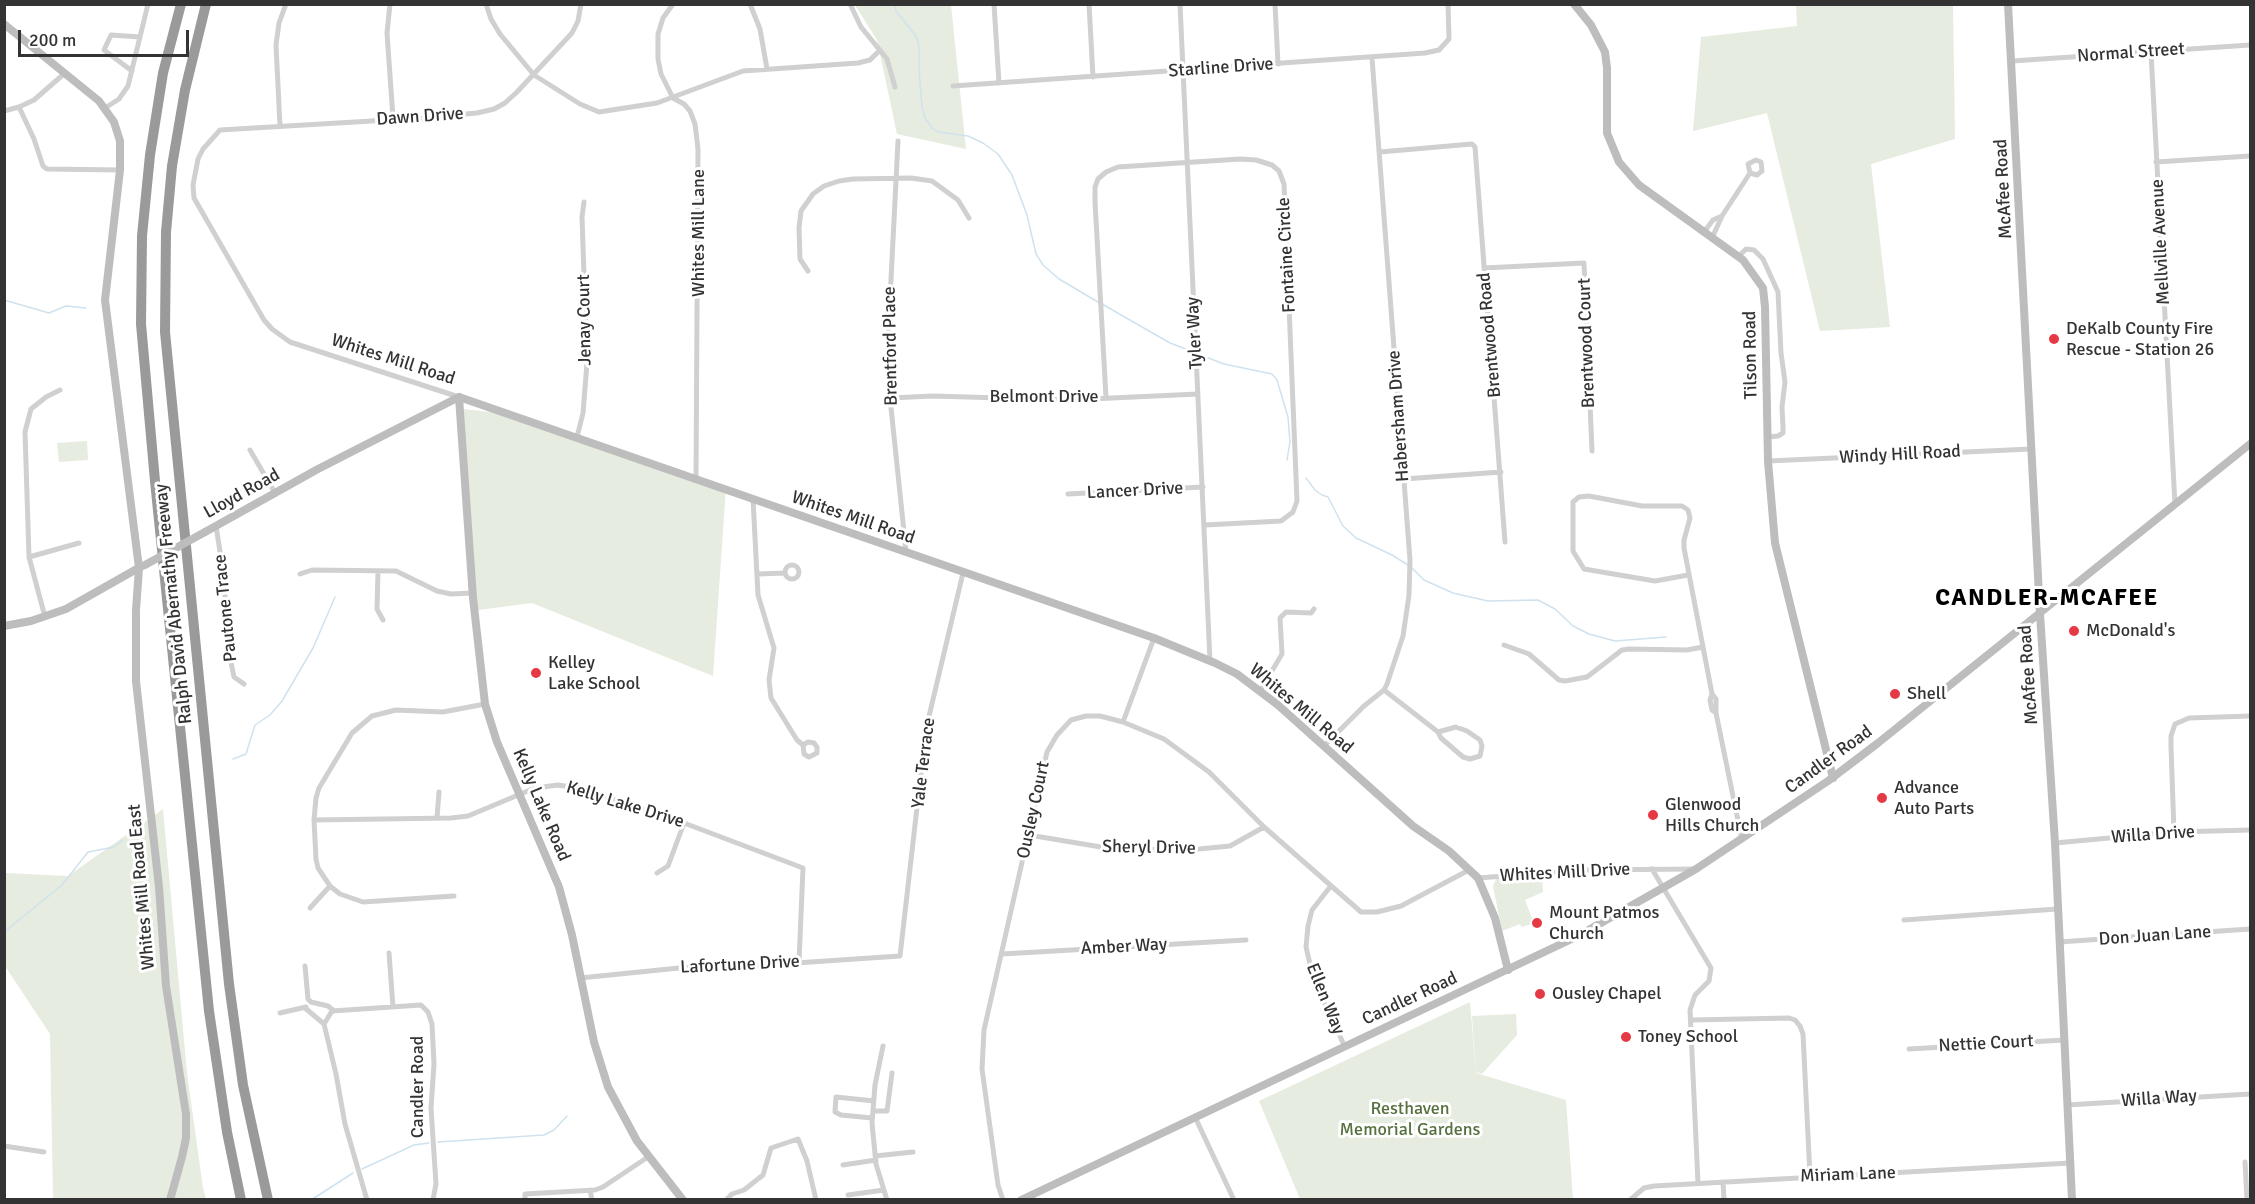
<!DOCTYPE html>
<style>
body{margin:0}
#map{position:relative;width:2255px;height:1204px;overflow:hidden;background:#fff;font-family:Signika,sans-serif}
canvas{display:block}
.frame{position:absolute;inset:0;border:6px solid #333;pointer-events:none}
.scale{position:absolute;left:18px;top:30px;width:171px;height:27px;box-sizing:border-box;border:3px solid #333;border-top:0;padding-left:8px;font-size:18px;line-height:21px;white-space:nowrap;color:#333;-webkit-text-stroke:4px #fff;paint-order:stroke}
</style>
<div id="map">
<canvas width="2255" height="1204"></canvas>
<div class="frame"></div>
<div class="scale">200 m</div>
</div>
<script>
const context = document.querySelector('canvas').getContext('2d');
context.lineJoin = 'round';
function paint(path, color) { context.fillStyle = color; context.fill(path, 'evenodd'); }
const toPath = rows => new Path2D(rows.map(r => 'M' + r).join(''));
function strokePath(path, color, width, dash) { context.strokeStyle = color; context.lineWidth = width; context.lineCap = dash ? 'butt' : 'round'; context.setLineDash(dash || []); context.stroke(path); }
function drawText(font, color, halo, rows, align = 'center') {
  context.font = font + ' Signika,sans-serif'; context.lineWidth = 6; context.setLineDash([]); context.textBaseline = 'middle'; context.strokeStyle = halo; context.fillStyle = color; for (const [text, x, y, turn = 0] of rows) {
    context.save(); context.translate(x, y); context.rotate((+turn || 0) * Math.PI / 180); context.textAlign = isNaN(turn) ? turn : align; if (halo) context.strokeText(text, 0, 0); context.fillText(text, 0, 0); context.restore();
  }
}
paint(toPath([
 [855,5,951,5,966,149,897,134,877,40],
 [1796,5,1953,5,1955,139,1871,164,1890,327,1820,331,1767,113,1693,131,1701,37,1797,26],
 [464,409,522,416,726,487,713,676,532,603,471,611],
 [87,441,88,460,59,462,57,443],
 [163,809,187,1073,203,1188,206,1199,53,1199,50,1034,5,966,5,873,68,876],
 [1542,876,1543,892,1525,900,1534,923,1522,927,1520,924,1502,931,1493,886,1496,879],
 [1470,1002,1476,1073,1566,1100,1573,1199,1300,1199,1259,1101],
 [1516,1014,1517,1035,1482,1074,1476,1072,1472,1016]
]), '#e6ecdf');
strokePath(toPath([
 [894,4,896,11,916,36,919,46,919,70,922,107,925,118,932,128,938,132,968,136,983,143,998,154,1012,175,1027,215,1036,254,1043,265,1059,279,1098,302],
 [4,300,49,313,66,306,86,308],
 [1102,304,1170,343,1194,352],
 [1198,354,1224,364,1272,374,1277,380,1288,417,1290,442,1287,460],
 [1306,478,1315,490,1322,495,1328,497,1343,526,1356,538,1392,555,1408,565],
 [1412,568,1424,580,1453,593,1488,601,1538,600,1555,609,1573,626,1589,634,1615,641,1666,637],
 [233,759,246,754,255,725,270,715,282,701,313,648,335,597],
 [4,932,62,885,88,852,114,847,123,840],
 [438,1142,544,1135,554,1130,567,1116],
 [362,1169,414,1145,429,1143],
 [311,1200,353,1173]
]), '#cfe2ee', 1.5);
strokePath(toPath([
 [390,4,387,33,393,118],
 [486,4,491,19,500,34,534,75,580,104,599,112,657,103,743,71,858,63,870,60,880,50],
 [673,4,663,18,658,34,658,59,661,74,673,98,684,104,690,111,695,124,698,149,696,479],
 [750,4,760,29,767,69],
 [850,4,861,27,887,59,895,87],
 [994,4,999,83],
 [1089,4,1093,77],
 [1180,4,1210,661],
 [1275,4,1278,64],
 [2151,52,2175,505],
 [2012,61,2250,45],
 [132,71,104,50,111,35,140,37],
 [953,86,1425,53,1439,50,1449,39,1448,4],
 [19,107,34,139,43,166,47,169,120,170],
 [105,108,119,99,128,86,148,4],
 [4,111,19,107,34,100,65,73],
 [280,126,276,45,279,23,286,4],
 [898,141,888,339,890,398,906,551],
 [1380,152,1472,144,1475,147,1505,542],
 [2156,162,2250,156],
 [1704,232,1713,220,1722,216],
 [1712,238,1722,216,1750,173,1748,164,1756,160,1761,162,1762,171,1757,175,1750,173],
 [1738,257,1746,249,1754,250,1763,259,1778,292,1781,353,1785,382,1782,407,1783,427,1783,433,1778,436,1768,437],
 [1484,268,1584,263,1592,451],
 [808,271,800,259,799,228,801,211,813,194,824,186,839,181,853,179,911,178,932,181,958,200,969,218],
 [459,397,290,342,272,329,264,320,194,198,193,185,198,159,203,149,220,130,422,118,477,113,494,109,505,103,517,92,572,33,578,21,581,4],
 [1106,397,1095,202,1095,187,1098,179,1106,172,1118,167,1240,159,1256,160,1272,165,1279,171,1284,184,1297,501,1293,512,1281,521,1205,525],
 [890,398,933,396,1069,400,1198,394],
 [577,437,583,413,587,363,582,217,584,202],
 [250,450,275,493],
 [1768,461,2031,449],
 [1404,479,1501,472],
 [1068,494,1203,487],
 [753,499,758,595,774,648,769,680,771,698,797,740,803,745,804,754,809,757,817,753,817,747,814,743,808,742,803,745],
 [216,526,222,564,231,662,234,677,244,684],
 [29,557,79,543],
 '785 572a7 7 0 1 1 14 0a7 7 0 1 1-14 0Z',
 [378,571,377,609,383,620],
 [300,574,312,570,396,571,437,591,451,594,473,593],
 [758,574,785,573],
 [1688,575,1655,581,1584,569,1573,551,1573,502,1579,497,1589,496,1642,506,1682,506,1688,510,1690,518,1684,540,1684,548,1712,694],
 [45,617,29,557,25,432,31,409,46,397,60,390],
 [1504,645,1529,654,1559,680,1565,681,1587,677,1622,650,1629,649,1687,650,1703,647],
 [1384,690,1438,732],
 [1260,691,1282,654,1280,618,1286,612,1311,613,1314,609],
 [1716,713,1712,710,1710,700,1712,694,1716,699,1716,713,1742,840],
 [1123,722,1154,638],
 [1456,727,1467,731,1480,740,1482,746,1480,756,1470,759,1463,757,1441,738,1438,732,1456,727],
 [1324,746,1364,706,1384,690,1387,684,1403,636,1409,595,1410,560,1372,58],
 [437,818,439,792],
 [314,820,451,818,468,816,535,788,558,785,584,789,684,823,803,868,799,962],
 [2174,832,2171,747,2171,736,2175,724,2189,718,2250,716],
 [1029,835,1119,850,1199,849,1230,846,1264,827],
 [2055,843,2174,832,2250,830],
 [1652,869,1711,968,1709,981,1695,995,1690,1010,1698,1183],
 [657,873,668,866,684,823],
 [1478,878,1583,870,1694,869],
 [1330,887,1312,910,1308,926,1306,947,1310,964,1324,1002,1344,1045],
 [454,896,363,902,340,894,330,886,318,868,316,859,314,820,316,798,319,788,352,733,372,716,396,710,443,712,485,704],
 [310,908,330,886],
 [1904,920,2057,909],
 [2059,942,2250,929],
 [389,953,393,1007],
 [1002,954,1246,940],
 [305,966,308,999,311,1002,328,1006,334,1011],
 [580,978,689,967,736,967,900,956,926,729,963,573],
 [305,1008,324,1024,336,1074,345,1124,367,1200],
 [280,1013,306,1007],
 [1691,1020,1789,1018,1795,1020,1800,1026,1803,1034,1810,1176],
 [324,1024,332,1011,421,1005,428,1012,432,1024,434,1064,431,1108,436,1184,433,1200],
 [883,1046,875,1085,872,1123,876,1164,887,1200],
 [1909,1049,2064,1040],
 [2067,1105,2250,1094],
 [873,1111,887,1111,892,1073],
 [1195,1117,1234,1200],
 [872,1118,841,1115,835,1112,836,1097,874,1101],
 [4,1146,44,1152],
 [875,1156,913,1152],
 [2245,1162,2247,1200],
 [843,1165,876,1160],
 [1723,1182,1724,1200],
 [590,1190,592,1200],
 [848,1195,884,1190],
 [525,1200,525,1194,595,1190,603,1187,648,1157],
 [726,1200,732,1194,744,1190,763,1175,771,1148,798,1139,807,1161,816,1200],
 [1003,1200,998,1185,982,1069,984,1030,1047,752,1057,735,1071,720,1086,716,1100,716,1123,722,1164,739,1209,772,1264,827,1361,912,1377,912,1401,906,1469,870],
 [1630,1200,1644,1188,1654,1186,2070,1163]
]), '#d0d0d0', 5);
strokePath(toPath([
 [1574,4,1591,25,1605,52,1607,68,1607,133,1619,162,1639,185,1743,260,1763,288,1765,307,1768,461,1775,543,1833,778],
 [2008,4,2040,614,2055,843,2072,1200],
 [4,24,99,101,114,122,120,141,120,170,105,300,139,568,136,610,136,681,159,887,166,986,186,1114,186,1138,182,1157,170,1200],
 [459,397,1154,638,1215,663,1237,674,1278,705,1413,826,1449,851,1478,878,1495,918,1508,970],
 [459,397,473,598,485,704,497,742,559,887,572,935,594,1042,608,1087,637,1141,683,1200],
 [205,532,318,469,459,397],
 [4,626,31,621,66,609,142,566],
 [1021,1200,1578,936,1696,869,1828,781,1878,743,2250,444]
]), '#bdbdbd', 8);
strokePath(toPath([
 [181,4,163,73,150,155,142,236,141,324,155,481,209,1011,227,1132,241,1200],
 [206,4,185,90,172,166,166,232,165,332,229,984,243,1085,268,1200]
]), '#9a9a9a', 10);
strokePath(toPath([
 [145,565,205,532]
]), '#bdbdbd', 8);
for (const [x, y, r, color] of [
 [2054,339,6,"#e63946"],
 [2074,631,6,"#e63946"],
 [536,673,6,"#e63946"],
 [1895,694,6,"#e63946"],
 [1882,798,6,"#e63946"],
 [1653,815,6,"#e63946"],
 [1537,923,6,"#e63946"],
 [1540,994,6,"#e63946"],
 [1626,1037,6,"#e63946"]
]) { const dot = new Path2D(); dot.arc(x, y, r, 0, 2 * Math.PI); context.fillStyle = color; context.fill(dot); strokePath(dot, '#fff', 2); }
drawText('18px', '#333', '#fff', [
 ["Normal Street",2131,53,-4],
 ["Starline Drive",1221,68,-4],
 ["Dawn Drive",420,117,-4],
 ["McAfee Road",2004,189,-93],
 ["Whites Mill Lane",699,233,-90],
 ["Mellville Avenue",2161,242,-93],
 ["Fontaine Circle",1287,255,-93],
 ["Jenay Court",585,320,-91],
 ["Tyler Way",1195,333,-93],
 ["Brentwood Road",1490,335,-95],
 ["Brentwood Court",1587,343,-92],
 ["Brentford Place",891,346,-91],
 ["Tilson Road",1751,355,-91],
 ["Whites Mill Road",393,360,18],
 ["Belmont Drive",1044,397],
 ["Habersham Drive",1399,416,-94],
 ["Windy Hill Road",1900,455,-3],
 ["Lancer Drive",1135,491,-3],
 ["Lloyd Road",242,494,-29],
 ["Whites Mill Road",853,518,19],
 ["Ralph David Abernathy Freeway",174,604,-96],
 ["Pautone Trace",226,608,-96],
 ["McAfee Road",2029,675,-94],
 ["Whites Mill Road",1301,709,40],
 ["Candler Road",1829,760,-36],
 ["Yale Terrace",924,763,-83],
 ["Kelly Lake Road",541,805,67],
 ["Kelly Lake Drive",625,805,17],
 ["Ousley Court",1034,810,-78],
 ["Willa Drive",2153,835,-4],
 ["Sheryl Drive",1149,848,1],
 ["Whites Mill Drive",1565,873,-3],
 ["Whites Mill Road East",142,887,-95],
 ["Don Juan Lane",2155,936,-4],
 ["Amber Way",1124,947,-3],
 ["Lafortune Drive",740,965,-3],
 ["Ellen Way",1325,999,68],
 ["Candler Road",1410,999,-25],
 ["Nettie Court",1986,1044,-3],
 ["Candler Road",418,1087,-90],
 ["Willa Way",2159,1099,-4],
 ["Miriam Lane",1848,1175,-2]
]);
drawText('18px', '#333', '#fff', [
 ["DeKalb County Fire",2066,329],
 ["Rescue - Station 26",2066,350],
 ["McDonald's",2086,631],
 ["Kelley",548,663],
 ["Lake School",548,684],
 ["Shell",1907,694],
 ["Advance",1894,788],
 ["Auto Parts",1894,809],
 ["Glenwood",1665,805],
 ["Hills Church",1665,826],
 ["Mount Patmos",1549,913],
 ["Church",1549,934],
 ["Ousley Chapel",1552,994],
 ["Toney School",1638,1037]
], 'left');
drawText('18px', '#56703f', '#fff', [
 ["Resthaven",1410,1109],
 ["Memorial Gardens",1410,1130]
]);
context.letterSpacing = '1.5px';
drawText('bold 24px', '#000', '#fff', [
 ["CANDLER-MCAFEE",2047,599]
]);
context.letterSpacing = '0px';
</script>
